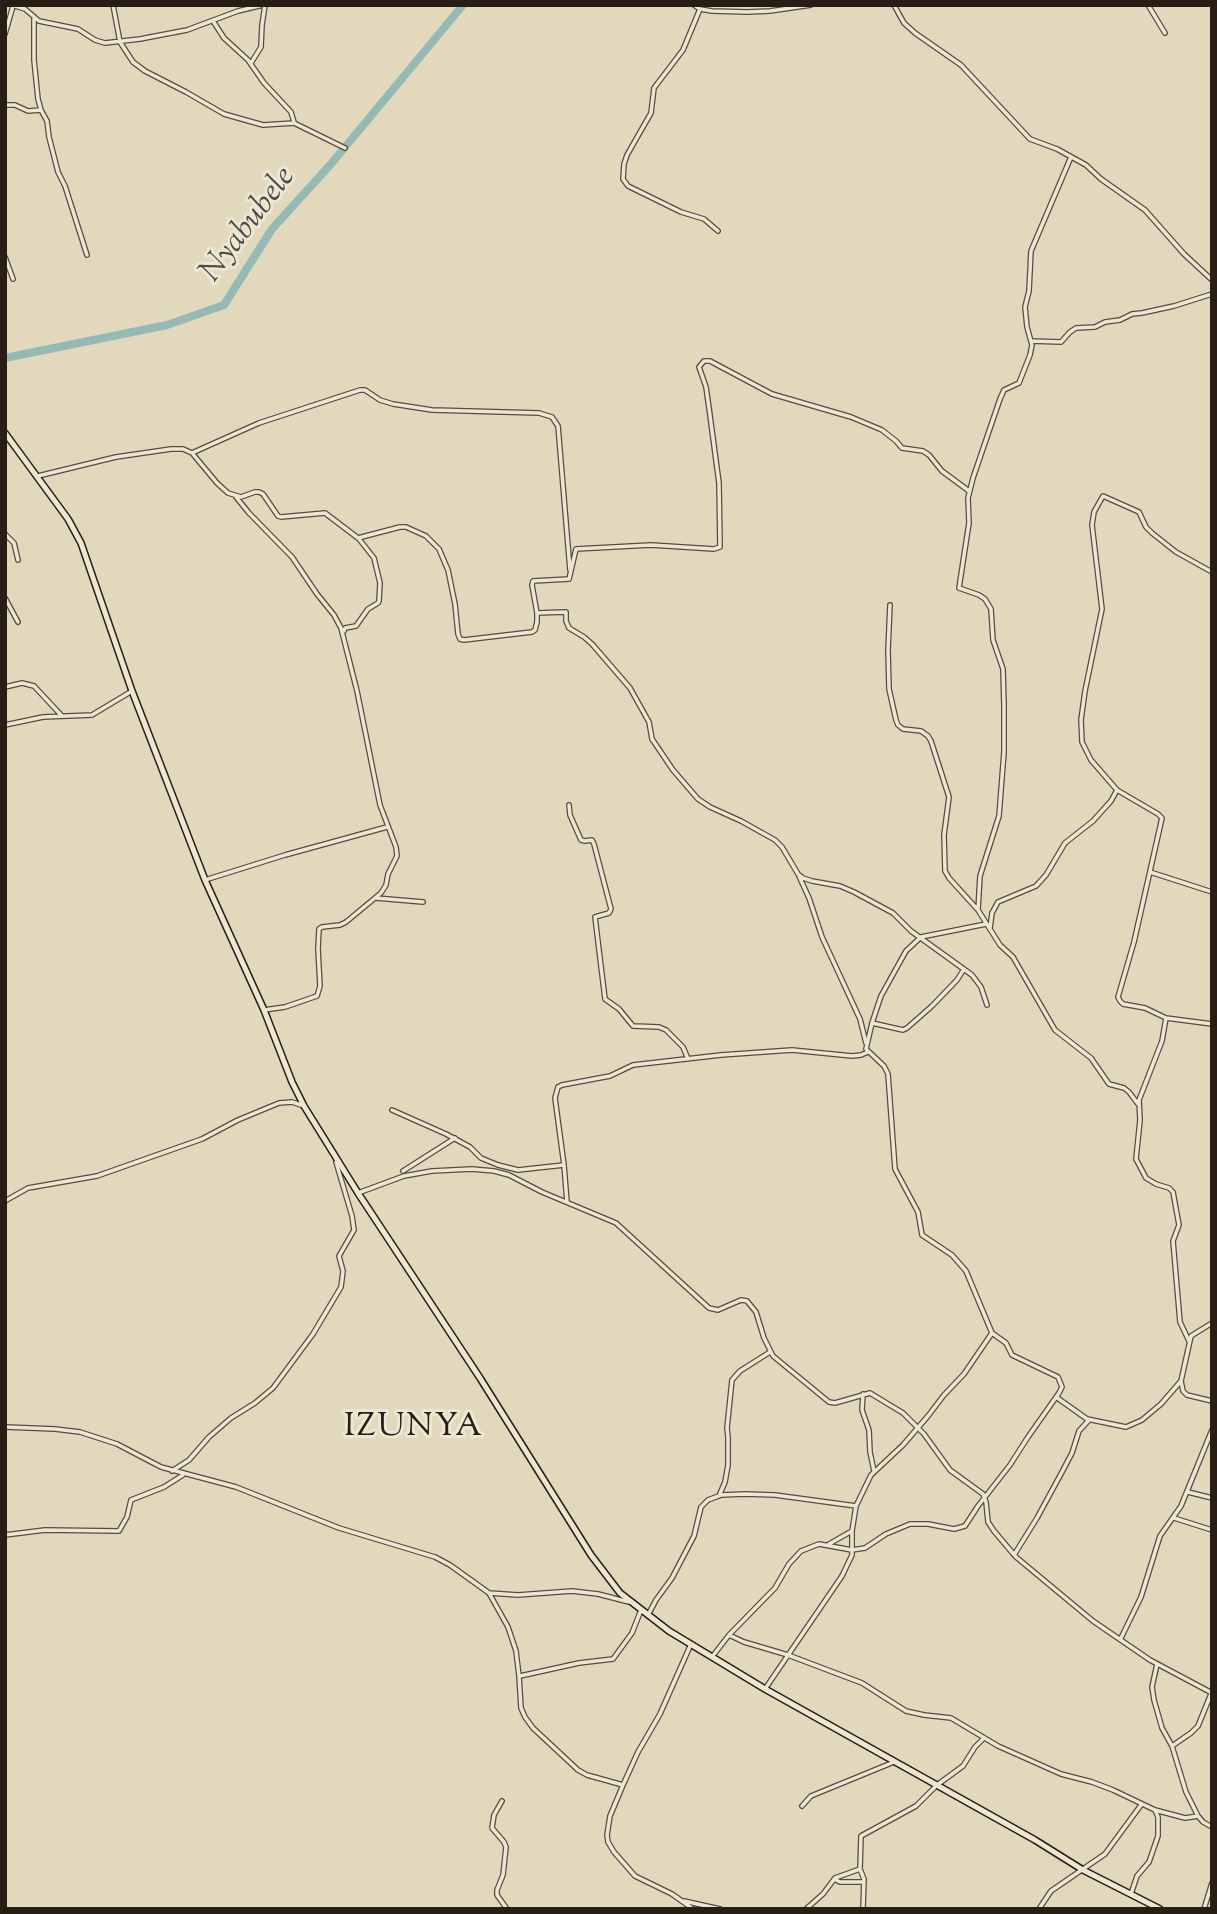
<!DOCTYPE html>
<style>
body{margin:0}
#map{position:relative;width:1217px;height:1914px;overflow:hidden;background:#e2d8bb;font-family:"Sorts Mill Goudy",serif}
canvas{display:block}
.frame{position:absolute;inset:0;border:7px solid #281e16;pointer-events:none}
</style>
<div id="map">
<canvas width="1217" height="1914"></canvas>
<div class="frame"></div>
</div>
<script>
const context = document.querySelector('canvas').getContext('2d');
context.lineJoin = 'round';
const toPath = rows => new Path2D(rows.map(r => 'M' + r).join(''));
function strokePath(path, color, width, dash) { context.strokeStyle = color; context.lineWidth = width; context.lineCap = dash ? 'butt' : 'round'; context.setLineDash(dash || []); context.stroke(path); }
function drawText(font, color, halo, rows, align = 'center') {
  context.font = font + ' "Sorts Mill Goudy",serif'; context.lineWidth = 6; context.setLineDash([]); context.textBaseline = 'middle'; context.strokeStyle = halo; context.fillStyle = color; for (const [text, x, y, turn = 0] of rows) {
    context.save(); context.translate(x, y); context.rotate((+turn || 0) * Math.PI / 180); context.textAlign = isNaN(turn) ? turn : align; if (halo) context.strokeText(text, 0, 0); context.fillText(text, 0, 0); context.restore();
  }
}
strokePath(toPath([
 [5,358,167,325,224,305,272,229,331,164,463,5]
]), '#95b9b5', 8);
const street = toPath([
 [12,5,25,9,39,21,78,29,95,40,105,43,140,39,187,30,238,11,263,5],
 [113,5,120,42,133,62,145,71,186,92,224,114,263,125,294,123,345,148],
 [694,5,700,9,712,11,747,12,770,11,811,5],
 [894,5,904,23,915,33,961,65,1030,139,1057,149,1086,165,1101,179,1145,210,1184,254,1212,280],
 [1148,5,1165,33],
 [700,9,683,50,654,88,651,113,627,155,624,164,623,179,628,186,681,212,704,219,718,231],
 [34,19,34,60,38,99,41,110,47,121,49,137,58,172,65,186,87,255],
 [213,21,224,38,248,60,264,83,291,112,294,122],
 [5,34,13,6],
 [251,63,261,47,262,25,265,5],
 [5,105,15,105,28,111,41,110],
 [5,257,13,279],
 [1031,341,1061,342,1070,332,1076,328,1095,327,1105,322,1120,320,1132,314,1142,313,1174,306,1212,294],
 [192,453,259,423,360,390,365,390,380,400,393,404,432,410,539,413,552,417,558,426,570,570],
 [38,476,116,457,171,449,183,449,192,453,217,483,228,493,241,497,255,492,259,492,263,494,278,516,281,517,325,513,358,538,400,527,406,527,426,536,439,549,448,570,455,604,458,634,460,639,464,640,532,632,535,630,537,622,537,613,532,585,533,581,569,579,576,549,651,545,714,549,720,547,719,483,709,408,706,387,699,367,704,361,710,361,772,394,851,417,882,430,896,441,902,448,923,451,929,455,942,471,969,491],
 [236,497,249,513,292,557,317,594,334,615,341,628,357,691,380,805,396,847,397,856,388,874,386,885,381,893,346,922,340,925,322,927,319,929,318,949,320,986,317,996,285,1007,264,1010],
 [5,534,14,543,18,560],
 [1212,572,1176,552,1152,533,1146,527,1139,512,1103,496,1094,512,1092,525,1102,609,1085,691,1081,720,1082,742,1091,760,1117,790,1158,814,1162,818,1134,942,1118,997,1120,1001,1123,1004,1145,1008,1166,1018,1212,1024],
 [5,598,18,622],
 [890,605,888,650,889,689,896,720,898,725,903,729,921,731,928,736,931,741,949,797,944,835,945,871,949,878,978,910,1000,945,1013,957,1055,1030,1091,1058,1109,1084,1124,1088,1129,1092,1138,1104],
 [537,613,566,612,566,621,569,628,584,637,592,644,630,688,649,722,652,739,673,770,698,799,710,807,741,821,775,840,782,847,798,874,803,878,812,881,840,886,854,892,893,913,911,931,972,975,981,987,987,1005],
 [344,631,345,628,356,626,368,609,378,603,379,601,380,583,374,558,359,539],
 [5,687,22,683,34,686,62,716],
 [5,725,43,717,92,715,132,691],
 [569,805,570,815,581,840,585,841,592,840,594,844,611,909,609,913,595,917,605,999,619,1009,633,1026,659,1027,666,1030,683,1047,688,1059],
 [1150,872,1212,892],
 [799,876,809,898,822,937,860,1019,866,1043],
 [205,880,285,855,387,827],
 [376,898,423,902],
 [978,910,980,876,999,816,1004,752,1004,705,1003,669,993,640,991,609,985,599,979,595,959,588,969,523,968,498,973,478,1000,399,1004,390,1019,383,1030,355,1032,345,1027,327,1025,307,1029,291,1031,251,1071,157],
 [990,928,992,913,998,902,1036,886,1046,875,1065,843,1093,821,1111,801,1117,790],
 [1166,1018,1162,1041,1139,1100,1140,1120,1136,1159,1146,1178,1156,1184,1169,1188,1173,1192,1179,1225,1173,1241,1180,1322,1189,1341],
 [872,1023,903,1030,907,1028,932,1006,957,980,964,969],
 [392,1110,446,1134,470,1147,481,1158,498,1165,518,1170,564,1165],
 [403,1171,455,1138],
 [358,1193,404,1176,432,1171,472,1169,494,1171,509,1175,542,1192,616,1223,709,1308,718,1310,741,1300,747,1301,756,1312,764,1338,773,1356,829,1402,835,1403,870,1393,903,1413,924,1434,950,1470,983,1494,986,1502,988,1522,994,1531,1016,1557,1093,1621,1150,1660,1212,1693],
 [5,1201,28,1188,97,1176,202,1139,238,1120,279,1103,292,1102,304,1106],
 [567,1202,564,1165,555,1098,558,1087,562,1085,610,1076,633,1065,721,1055,792,1050,852,1056,861,1055,868,1052],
 [1212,1323,1191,1336,1181,1381,1183,1391,1187,1395,1212,1401],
 [863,1394,862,1410,869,1430,870,1452,874,1471],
 [1056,1397,1087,1419,1126,1427,1142,1420,1161,1404,1181,1381],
 [5,1427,55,1429,80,1432,117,1444,161,1467,236,1487,339,1528,435,1557,450,1565,489,1593,508,1627,516,1651,519,1676,521,1708,525,1717,533,1728,578,1770,587,1775,623,1785],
 [172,1471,189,1460,209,1437,231,1418,255,1403,273,1388,313,1334,341,1287,343,1271,339,1256,354,1230,352,1216,336,1162],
 [1188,1492,1212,1498],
 [719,1496,725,1482,728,1465,728,1437,727,1428,732,1380,740,1371,770,1352],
 [1174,1518,1212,1530],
 [5,1535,45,1530,119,1531,127,1517,131,1500,164,1487,183,1475],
 [829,1544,852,1531],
 [1014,1555,1037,1518,1062,1472,1072,1453,1079,1431,1089,1420],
 [489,1593,518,1595,572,1591,598,1594,629,1602],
 [648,1615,656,1600,672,1578,694,1536,701,1507,708,1500,721,1495,745,1494,775,1495,856,1506],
 [729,1635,744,1642,788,1655,862,1683,906,1711,924,1715,951,1718,998,1746,1061,1774,1092,1782,1113,1790,1155,1810,1185,1818,1198,1816],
 [1121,1638,1141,1597,1160,1536,1181,1506,1212,1430],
 [691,1644,660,1714,638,1752,623,1785,610,1816,607,1835,608,1842,614,1852,635,1876,672,1894,693,1909],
 [712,1657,729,1635,775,1588,789,1564,801,1551,819,1544,852,1550,865,1548,886,1534,910,1524,928,1524,954,1529,965,1526,978,1506,1010,1465,1028,1437,1059,1393,1062,1387,1058,1377,1012,1355,1006,1343,992,1333,966,1271,952,1255,922,1235,918,1212,895,1169,888,1074,884,1066,866,1049,872,1023,881,996,906,951,921,937,986,924],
 [1157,1664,1152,1687,1154,1700,1162,1728,1172,1746,1186,1792,1198,1816,1203,1822,1212,1827],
 [520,1676,579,1663,613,1659,632,1633,641,1610],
 [765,1689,842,1576,852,1555,852,1531,856,1506,871,1475,903,1445,928,1416,944,1395,964,1374,992,1333],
 [1172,1746,1191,1733,1198,1726,1211,1694],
 [502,1801,494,1815,492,1828,504,1842,506,1847,503,1875,497,1890,497,1895,507,1909],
 [802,1806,811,1796,894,1762],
 [860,1869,864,1879,863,1909],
 [834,1879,840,1882,863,1882],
 [1131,1894,1137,1876,1149,1862,1158,1836,1158,1817,1155,1810],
 [684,1901,720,1909],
 [806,1909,823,1894,835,1878,860,1869,861,1836,916,1806,937,1785,963,1766,975,1747,984,1738],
 [1039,1909,1051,1891,1105,1854,1141,1805],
 [1204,1909,1212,1883]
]);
const secondary = toPath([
 [5,433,68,519,81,543,132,691,205,880,264,1010,292,1082,304,1106,358,1193,480,1378,591,1555,620,1593,669,1631,765,1689,1035,1840,1083,1870,1160,1909]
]);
strokePath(street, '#564c3f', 6);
strokePath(secondary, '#281e16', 8);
strokePath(street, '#ece6d3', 3.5);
strokePath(secondary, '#ece6d3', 5);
drawText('italic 32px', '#494c46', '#ece6d3', [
 ["Nyabubele",250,226,-53]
]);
context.letterSpacing = '2px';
drawText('33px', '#281e16', '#ece6d3', [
 ["IZUNYA",414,1429]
]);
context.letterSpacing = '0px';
</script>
